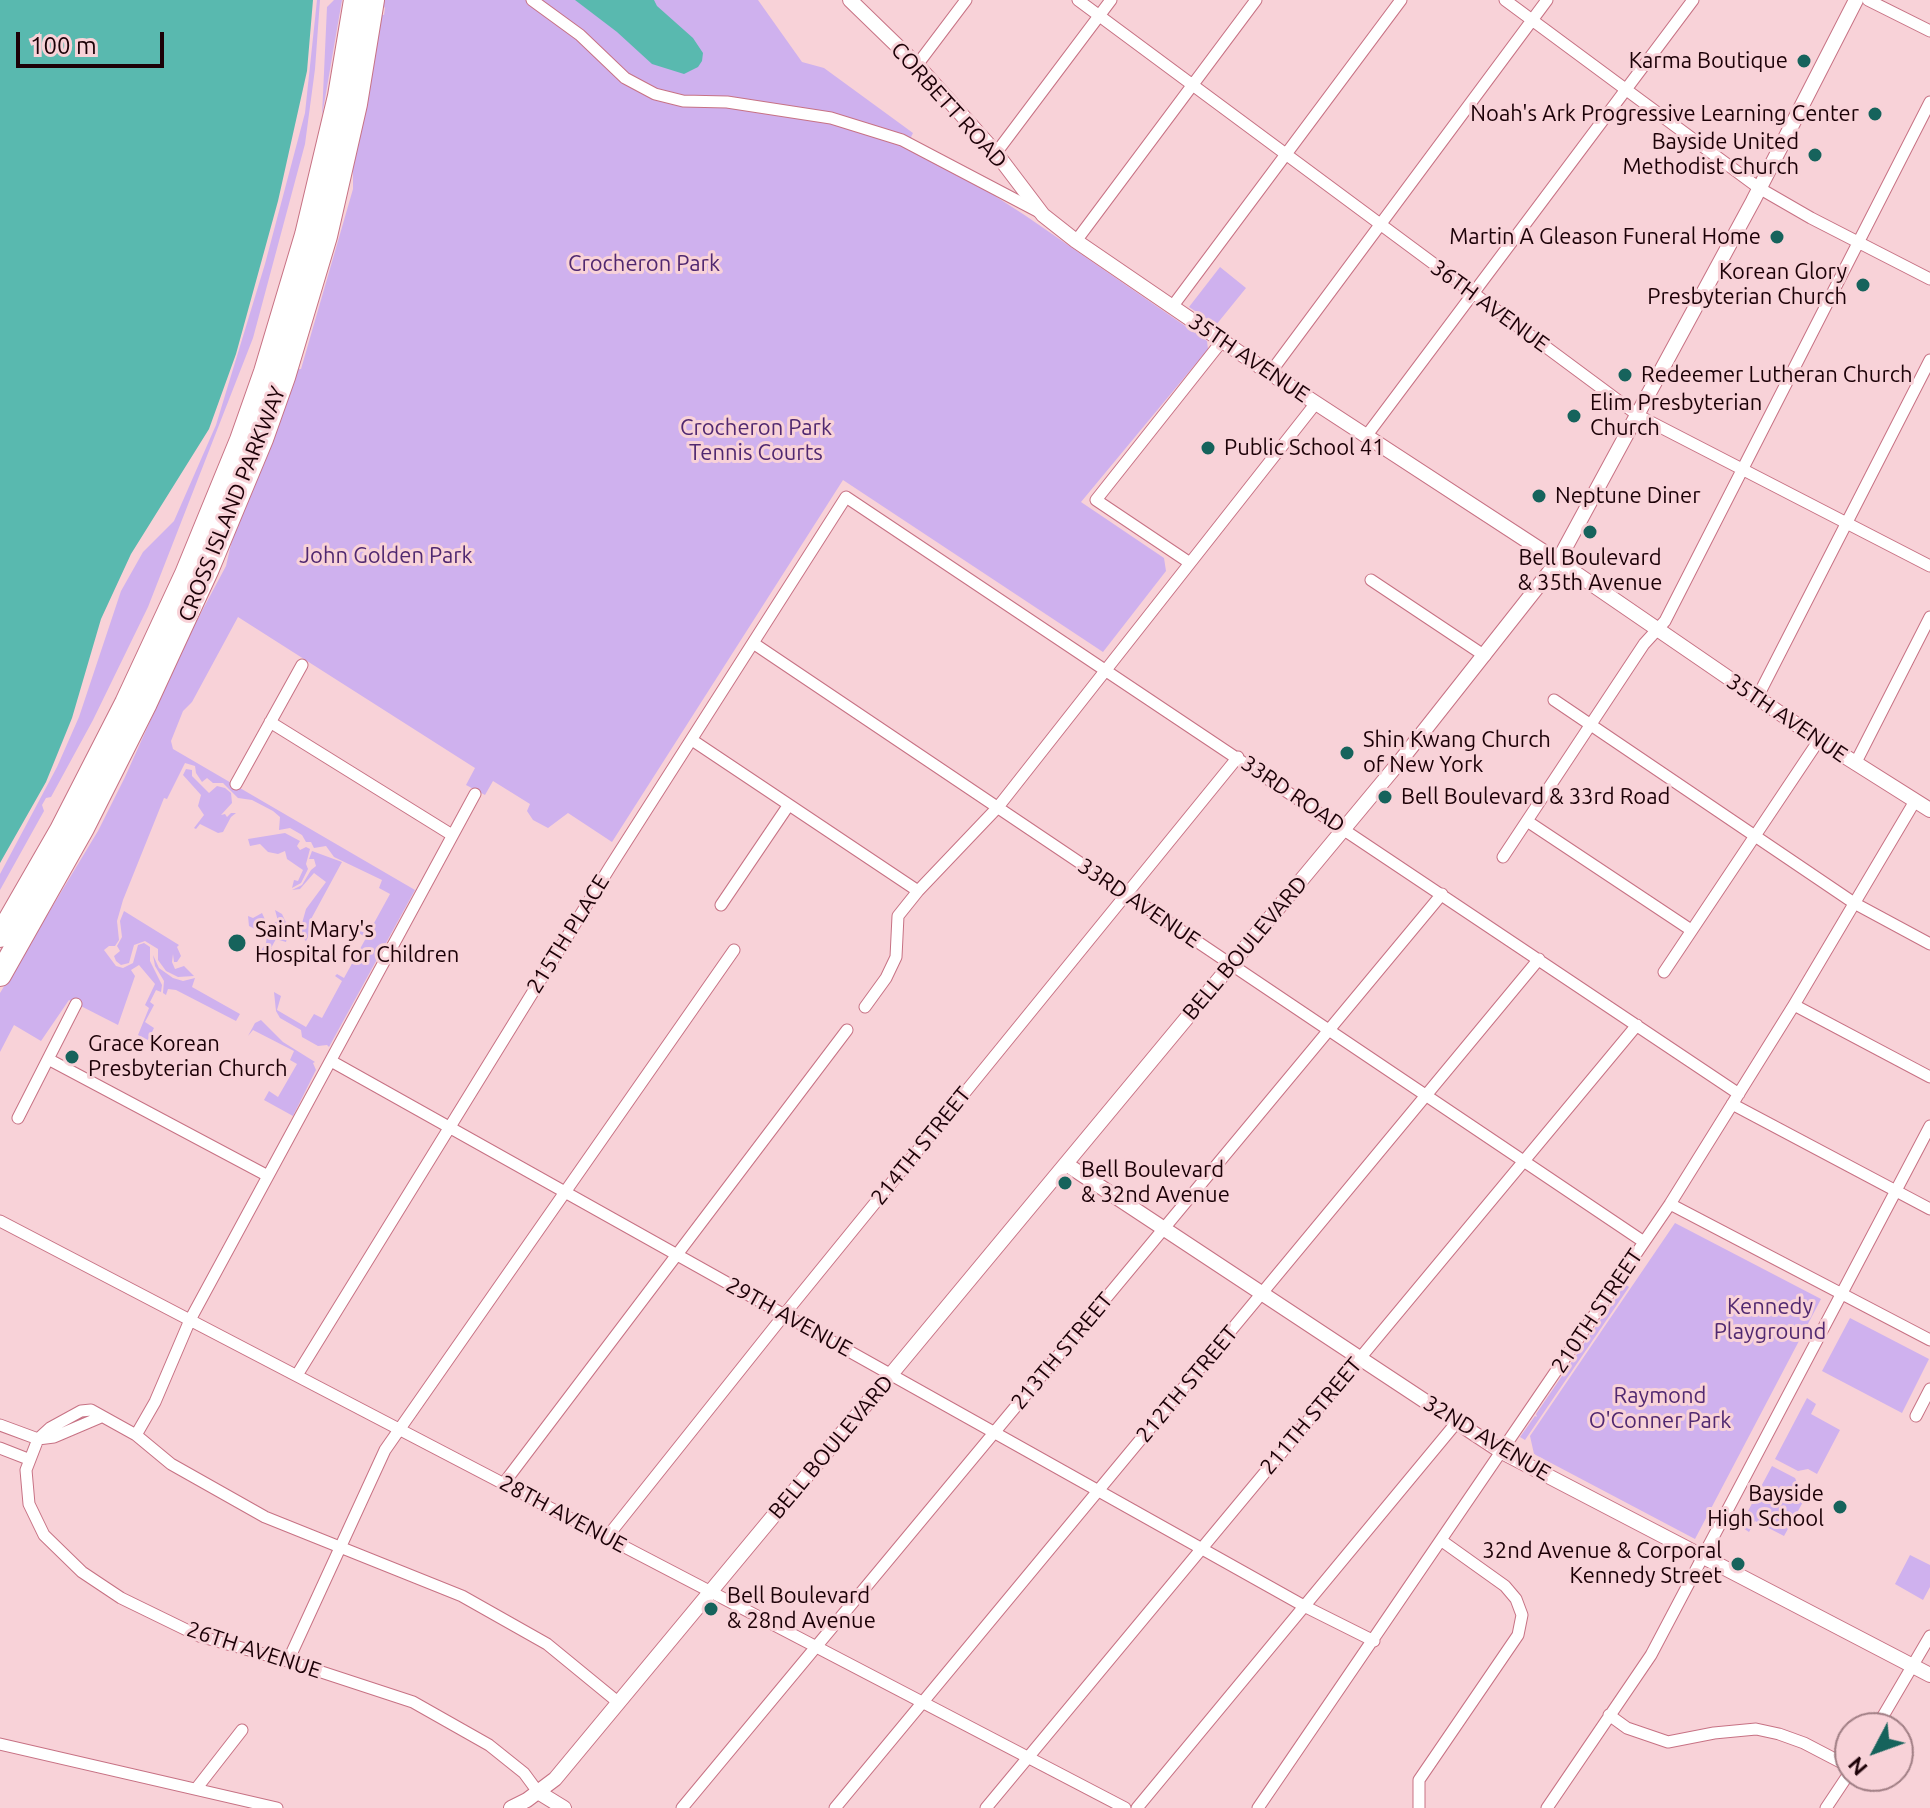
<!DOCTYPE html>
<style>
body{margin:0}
#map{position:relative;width:1930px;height:1808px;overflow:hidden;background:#f8d2d8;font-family:Ubuntu,sans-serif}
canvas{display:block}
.north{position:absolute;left:1834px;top:1712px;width:80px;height:80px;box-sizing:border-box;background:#f8d2d8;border:2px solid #a07e84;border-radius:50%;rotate:229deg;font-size:22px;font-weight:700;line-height:32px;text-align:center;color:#1c0107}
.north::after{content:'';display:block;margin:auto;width:28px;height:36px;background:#16635c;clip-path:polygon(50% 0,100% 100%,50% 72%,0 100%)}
.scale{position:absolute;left:16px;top:32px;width:148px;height:36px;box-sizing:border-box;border:4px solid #1c0107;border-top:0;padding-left:10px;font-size:24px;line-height:28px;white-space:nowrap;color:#1c0107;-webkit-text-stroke:6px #f8d2d8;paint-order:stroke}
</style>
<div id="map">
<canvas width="1930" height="1808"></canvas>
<div class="north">N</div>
<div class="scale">100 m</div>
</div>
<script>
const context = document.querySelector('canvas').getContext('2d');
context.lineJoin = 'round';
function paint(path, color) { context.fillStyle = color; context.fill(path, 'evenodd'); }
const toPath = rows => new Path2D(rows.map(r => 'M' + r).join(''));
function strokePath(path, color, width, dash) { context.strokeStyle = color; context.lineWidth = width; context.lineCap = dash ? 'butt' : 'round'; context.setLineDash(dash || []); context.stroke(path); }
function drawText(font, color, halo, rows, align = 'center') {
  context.font = font + ' Ubuntu,sans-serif'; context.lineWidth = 6; context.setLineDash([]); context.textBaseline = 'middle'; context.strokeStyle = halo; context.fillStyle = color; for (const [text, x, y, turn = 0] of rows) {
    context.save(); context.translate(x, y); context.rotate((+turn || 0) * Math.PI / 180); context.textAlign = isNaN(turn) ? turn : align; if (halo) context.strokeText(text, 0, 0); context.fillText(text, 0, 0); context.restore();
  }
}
paint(toPath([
 [317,0,320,0,315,69,305,144,253,338,148,607,93,720,51,797,46,798,42,805,44,811,0,890,0,874,57,767,79,717,121,591,143,552,174,521,216,425,265,264,305,113],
 [334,0,342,0,322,116,327,7],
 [378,0,758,0,802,62,824,68,913,133,911,137,922,155,975,183,1026,216,1207,341,1208,349,1081,502,1164,558,1166,571,1103,652,843,480,612,842,568,813,548,828,533,820,527,811,530,804,493,781,485,795,466,785,475,768,238,617,192,702,183,711,171,741,173,749,415,890,329,1047,327,1045,318,1046,302,1037,301,1030,280,1018,276,1011,274,992,281,996,277,1010,306,1027,314,1014,322,1018,342,981,335,976,337,974,344,978,366,938,359,933,360,931,368,934,390,894,379,888,382,880,334,857,326,846,314,848,311,842,306,842,302,835,290,828,279,830,280,817,273,811,252,800,238,798,223,783,213,783,207,778,202,782,196,773,195,766,185,763,167,799,164,798,123,900,117,921,119,940,115,946,109,946,104,950,116,966,123,968,133,963,138,945,144,943,150,947,150,961,162,985,161,992,156,990,150,1002,154,1005,145,1022,154,1028,148,1040,138,1035,149,1008,145,1005,155,984,139,965,131,970,135,976,118,1025,69,1000,41,1041,14,1025,0,1052,0,993,98,831,125,777,187,639,226,566,231,544,294,377,297,369,301,369,353,189,353,152,376,14,384,15,385,8],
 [1220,267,1246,288,1216,325,1189,307],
 [186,769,192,770,192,776,209,793,217,786,225,788,231,793,232,803,221,815,225,814,227,817,231,813,236,813,231,817,223,832,218,833,200,824,196,829,194,828,204,815,198,806,201,795,183,775],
 [285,833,300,841,297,846,300,850,306,847,310,849,306,864,308,869,301,883,292,888,294,880,298,881,303,870,287,859,285,851,278,854,268,852,260,844,250,846,248,839],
 [312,851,342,862,310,921,314,925,306,941,299,934,306,909,326,882,314,873,300,889,292,890,302,885,311,870,316,866,314,859,309,859],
 [275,910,282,914,289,929,286,942,276,939,271,948,277,952,273,959,259,954,266,943,267,935,249,926,248,916,253,918,262,913,268,926,278,921],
 [124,911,179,945,177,947,181,956,177,962,174,962,173,954,172,962,175,969,184,966,194,976,178,977,166,971,158,960,158,949,145,941,134,945,129,963,121,965,116,961,114,956,120,951,117,946,122,937,120,921],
 [153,955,159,968,173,978,183,981,195,978,192,987,240,1014,236,1021,176,990,168,989,166,995,163,993,164,981,155,966],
 [261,1020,283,1042,315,1062,313,1063,316,1070,293,1116,264,1100,269,1091,278,1097,297,1064,290,1060,294,1051,253,1030,248,1036,255,1023],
 [1675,1223,1821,1299,1695,1539,1534,1454,1530,1436],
 [1625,1284,1629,1287,1525,1440,1520,1437,1535,1416,1537,1417,1536,1414,1603,1316,1605,1316],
 [1850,1318,1929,1359,1902,1413,1822,1371],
 [1807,1398,1816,1404,1811,1414,1840,1430,1817,1474,1808,1469,1798,1471,1775,1459],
 [1772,1466,1795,1478,1799,1487,1808,1493,1784,1536,1755,1521,1749,1532,1740,1526],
 [1910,1555,1930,1565,1930,1587,1923,1600,1895,1584]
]), '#cfb1ee');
paint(toPath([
 [0,0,313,0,307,71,278,201,236,354,209,429,131,554,101,619,72,718,46,782,0,863],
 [575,0,654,0,657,6,693,38,703,53,702,61,698,67,684,74,652,64,617,32]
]), '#59b9af');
const minor = toPath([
 [532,0,580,35,625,78,655,94,683,101,727,102,831,118,902,140,1039,212],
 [1078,0,1639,416,1930,566],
 [1505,0,1759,188,1811,218,1930,279],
 [1868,0,1930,31],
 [917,65,966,0],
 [996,153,1111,0],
 [1076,241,1256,0],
 [1172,307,1401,0],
 [1270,373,1547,0],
 [1367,435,1693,0],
 [1190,563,1096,500,1222,341],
 [1371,580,1485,656],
 [753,643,1644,1242],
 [1757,698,1930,360],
 [1554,700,1854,903,1930,944],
 [270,722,452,835],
 [692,740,918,891],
 [1855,764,1930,617],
 [236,784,302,665],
 [1527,821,1691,930],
 [1503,857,1644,644,1665,621,1930,102],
 [721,905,788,806],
 [1664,972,1819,740],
 [1794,1005,1930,1077],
 [865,1007,886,978,896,957,898,916,918,891,998,807,1316,403],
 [48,1059,268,1176],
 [331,1061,1304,1606,1374,1641],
 [1732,1104,1930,1209],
 [18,1118,76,1004],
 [1670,1204,1930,1340],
 [0,1221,1125,1808],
 [297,1375,610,867,846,497,1739,1094],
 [1916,1416,1930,1389],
 [0,1425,38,1439,54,1437,101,1417],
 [136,1435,155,1402,190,1320,475,794],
 [0,1448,28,1459],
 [504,1483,847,1030],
 [607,1537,792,1305,1238,757],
 [288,1661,385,1450,734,950],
 [1609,1715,1627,1728,1668,1742,1714,1733,1756,1729,1779,1734,1804,1743,1850,1767],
 [1876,1728,1930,1636],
 [0,1744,277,1808],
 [196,1789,242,1730],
 [538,1792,524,1773,489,1745,413,1702,288,1661,199,1636,121,1598,82,1572,44,1535,29,1504,26,1470,38,1439,50,1428,81,1411,91,1410,136,1435,171,1464,265,1517,462,1596,547,1644,619,1703],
 [682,1808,1442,894],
 [835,1808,1539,959],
 [986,1808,1637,1025],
 [1137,1808,1457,1422],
 [1258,1808,1670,1204,1794,1005,1915,801],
 [1419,1808,1419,1780,1518,1635,1522,1615,1516,1599,1505,1586,1442,1541],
 [1547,1808,1651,1655,1930,1126],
 [1826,1808,1850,1772]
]);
const tertiary = toPath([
 [850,0,917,65,996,153,1043,215,1076,241,1259,366,1558,561,1819,740,1930,810],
 [1066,1164,1502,1452,1930,1675],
 [538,1792,564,1808],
 [511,1808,527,1800,555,1779,1401,760,1558,561,1753,201,1856,0]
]);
const motorway = toPath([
 [0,936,61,830,126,703,186,574,241,440,265,372,306,235,339,96,355,0],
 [0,975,83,828,146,703,207,571,262,439,284,377,326,236,356,104,373,0]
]);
strokePath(minor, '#c77284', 13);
strokePath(tertiary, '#c77284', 16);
strokePath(motorway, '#c77284', 24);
strokePath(minor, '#fff', 11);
strokePath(tertiary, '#fff', 14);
strokePath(motorway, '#fff', 22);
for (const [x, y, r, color] of [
 [1804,61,8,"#16635c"],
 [1875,114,8,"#16635c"],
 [1815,155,8,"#16635c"],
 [1777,237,8,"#16635c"],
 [1863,285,8,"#16635c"],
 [1625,375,8,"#16635c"],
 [1574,416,8,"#16635c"],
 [1208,448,8,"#16635c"],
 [1539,496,8,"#16635c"],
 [1590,532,8,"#16635c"],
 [1347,753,8,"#16635c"],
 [1385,797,8,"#16635c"],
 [237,943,10,"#16635c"],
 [72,1057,8,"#16635c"],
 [1065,1183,8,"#16635c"],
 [1840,1507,8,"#16635c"],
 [1738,1564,8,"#16635c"],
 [711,1609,8,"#16635c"]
]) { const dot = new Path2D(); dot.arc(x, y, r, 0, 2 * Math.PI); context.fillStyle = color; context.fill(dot); strokePath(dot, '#f8d2d8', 3); }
drawText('22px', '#1c0107', '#f8d2d8', [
 ["Karma Boutique",1788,61,"right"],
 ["Noah's Ark Progressive Learning Center",1859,114,"right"],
 ["Bayside United",1799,142,"right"],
 ["Methodist Church",1799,167,"right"],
 ["Martin A Gleason Funeral Home",1761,237,"right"],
 ["Korean Glory",1847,272,"right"],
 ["Presbyterian Church",1847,297,"right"],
 ["Redeemer Lutheran Church",1641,375],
 ["Elim Presbyterian",1590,403],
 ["Church",1590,428],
 ["Public School 41",1224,448],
 ["Neptune Diner",1555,496],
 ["Bell Boulevard",1590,558,"center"],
 ["& 35th Avenue",1590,583,"center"],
 ["Shin Kwang Church",1363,740],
 ["of New York",1363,765],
 ["Bell Boulevard & 33rd Road",1401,797],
 ["Saint Mary's",255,930],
 ["Hospital for Children",255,955],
 ["Grace Korean",88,1044],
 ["Presbyterian Church",88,1069],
 ["Bell Boulevard",1081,1170],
 ["& 32nd Avenue",1081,1195],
 ["Bayside",1824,1494,"right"],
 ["High School",1824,1519,"right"],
 ["32nd Avenue & Corporal",1722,1551,"right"],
 ["Kennedy Street",1722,1576,"right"],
 ["Bell Boulevard",727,1596],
 ["& 28nd Avenue",727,1621]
], 'left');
drawText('22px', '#1c0107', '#f8d2d8', [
 ["CORBETT ROAD",949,105,48],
 ["36TH AVENUE",1490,306,36],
 ["35TH AVENUE",1249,358,34],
 ["CROSS ISLAND PARKWAY",232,504,-68],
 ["35TH AVENUE",1787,718,34],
 ["33RD ROAD",1293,794,34],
 ["33RD AVENUE",1139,903,34],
 ["215TH PLACE",568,934,-58],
 ["BELL BOULEVARD",1245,948,-50],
 ["214TH STREET",921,1146,-51],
 ["210TH STREET",1597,1311,-56],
 ["29TH AVENUE",789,1317,29],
 ["213TH STREET",1062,1351,-50],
 ["212TH STREET",1187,1384,-50],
 ["211TH STREET",1311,1416,-50],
 ["32ND AVENUE",1487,1438,31],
 ["BELL BOULEVARD",831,1447,-50],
 ["28TH AVENUE",563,1514,28],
 ["26TH AVENUE",254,1650,18]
]);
drawText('22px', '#502870', '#f8d2d8', [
 ["Crocheron Park",644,264],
 ["Crocheron Park",756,428],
 ["Tennis Courts",756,453],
 ["John Golden Park",386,556],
 ["Kennedy",1770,1307],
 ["Playground",1770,1332],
 ["Raymond",1660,1396],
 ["O'Conner Park",1660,1421]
]);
</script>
